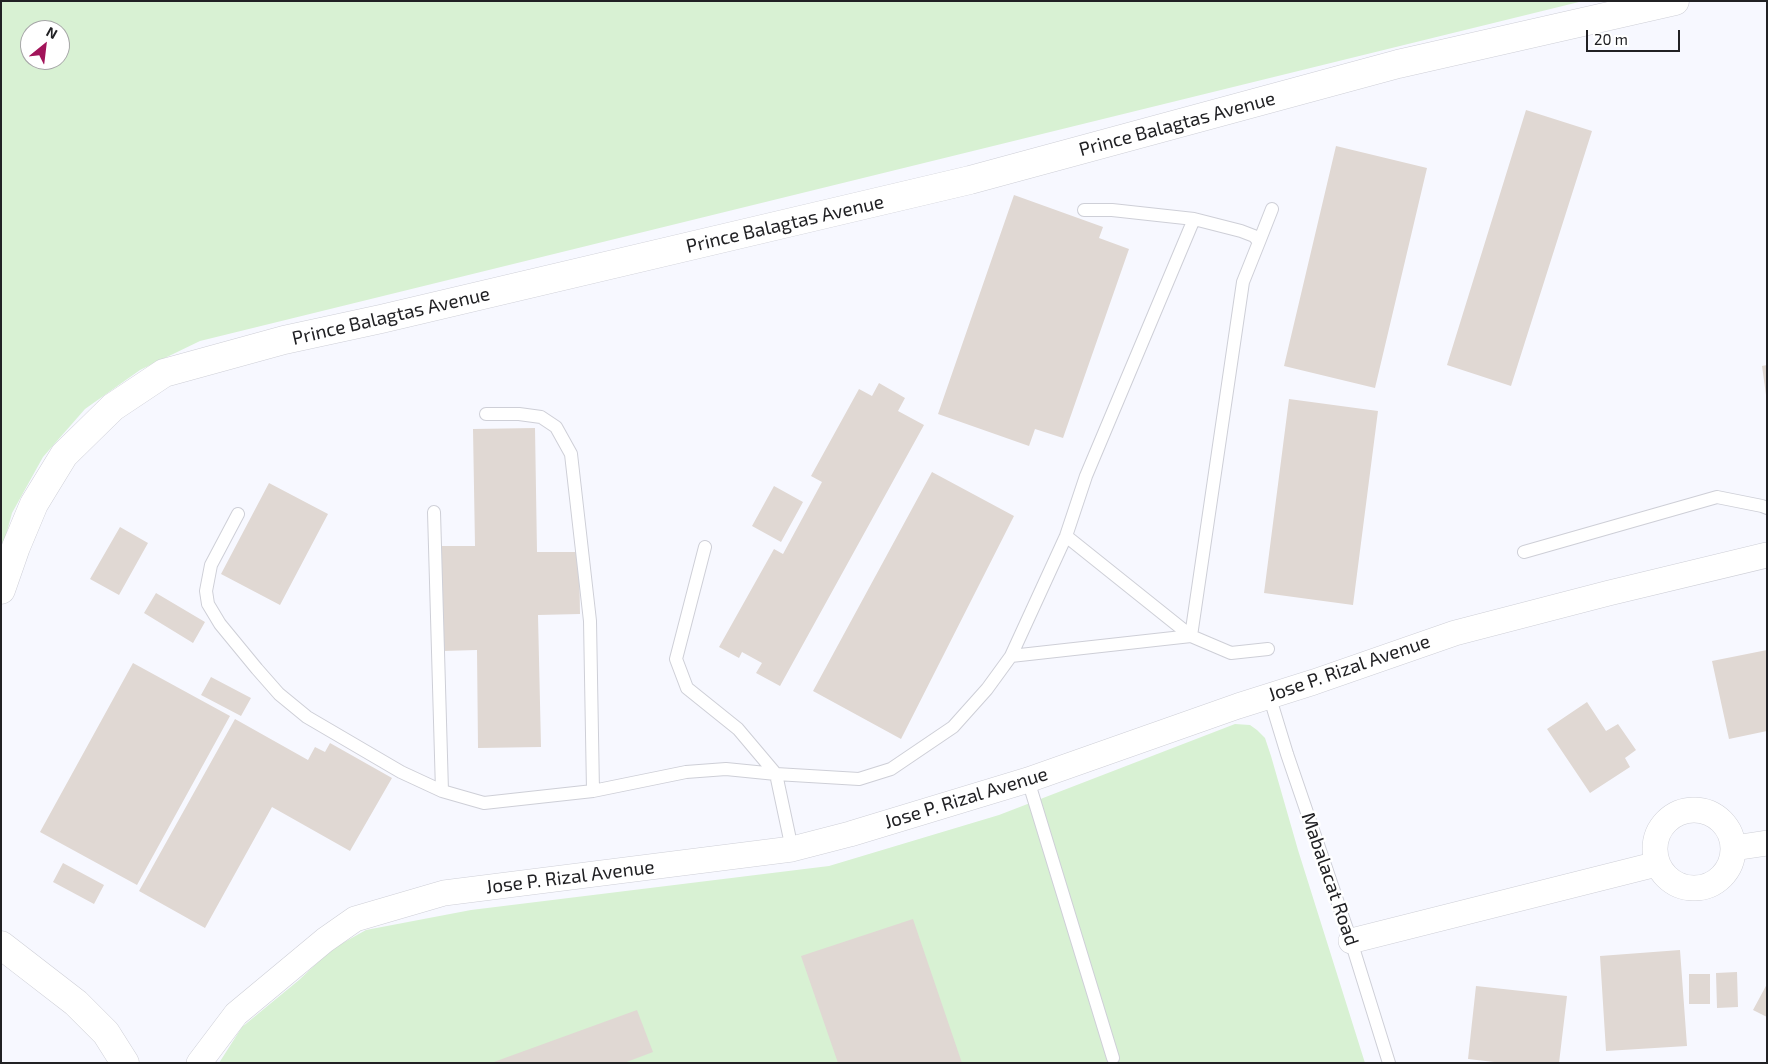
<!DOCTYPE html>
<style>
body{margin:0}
#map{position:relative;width:1768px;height:1064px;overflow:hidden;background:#f7f8ff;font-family:"Exo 2",sans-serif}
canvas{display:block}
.frame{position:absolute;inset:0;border:2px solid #212124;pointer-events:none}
.north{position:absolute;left:20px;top:20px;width:50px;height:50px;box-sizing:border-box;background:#fff;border:1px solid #a6a6a7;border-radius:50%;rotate:29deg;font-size:14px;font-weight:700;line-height:20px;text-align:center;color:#212124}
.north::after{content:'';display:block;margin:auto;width:18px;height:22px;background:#a2145a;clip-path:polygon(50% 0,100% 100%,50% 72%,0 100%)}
.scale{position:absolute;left:1586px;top:30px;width:94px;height:22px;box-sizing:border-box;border:2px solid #212124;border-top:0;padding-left:6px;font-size:15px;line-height:18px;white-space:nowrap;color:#212124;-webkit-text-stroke:4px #fff;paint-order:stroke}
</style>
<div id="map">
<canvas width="1768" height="1064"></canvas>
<div class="frame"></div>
<div class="north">N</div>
<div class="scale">20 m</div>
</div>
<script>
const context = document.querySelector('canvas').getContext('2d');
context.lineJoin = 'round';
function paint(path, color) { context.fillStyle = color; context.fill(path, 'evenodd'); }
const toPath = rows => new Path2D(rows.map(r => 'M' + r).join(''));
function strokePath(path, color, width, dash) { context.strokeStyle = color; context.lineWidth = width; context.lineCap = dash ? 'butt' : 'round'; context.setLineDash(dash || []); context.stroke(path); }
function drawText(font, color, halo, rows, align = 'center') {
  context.font = font + ' "Exo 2",sans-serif'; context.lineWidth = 5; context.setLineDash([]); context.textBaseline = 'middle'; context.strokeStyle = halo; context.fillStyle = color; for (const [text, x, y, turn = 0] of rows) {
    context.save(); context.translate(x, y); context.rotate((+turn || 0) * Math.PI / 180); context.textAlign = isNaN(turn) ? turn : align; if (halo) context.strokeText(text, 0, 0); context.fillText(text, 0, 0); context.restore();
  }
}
paint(toPath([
 [1,1,1583,1,200,341,140,370,85,409,43,457,12,513,1,554],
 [30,30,60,30,60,60,30,60],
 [1235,724,1250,725,1257,730,1265,738,1271,756,1298,850,1365,1063,219,1063,242,1027,299,980,332,949,366,930,471,910,829,866,999,815]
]), '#d8f1d3');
paint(toPath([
 [1526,110,1592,131,1511,386,1447,365],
 [1336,146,1427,168,1375,388,1284,366],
 [1014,195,1103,227,1099,238,1129,249,1063,438,1035,429,1029,446,938,414],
 [1767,365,1767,395,1766,395,1762,366],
 [879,383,905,398,898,411,924,425,780,686,756,673,762,663,742,652,739,658,719,647,774,549,783,554,822,482,811,476,859,389,872,396],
 [1289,399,1378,411,1353,605,1264,593],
 [535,428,537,552,579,552,580,614,538,615,541,747,478,748,477,650,442,651,441,546,475,546,473,429],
 [932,472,1014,516,901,739,813,691],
 [269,483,328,514,280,605,221,574],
 [774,486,803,502,781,542,752,526],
 [120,527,148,543,119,595,90,579],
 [156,593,205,622,193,643,144,613],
 [1767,650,1767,731,1729,739,1712,661],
 [133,663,230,716,137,885,40,832],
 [211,677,251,698,241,716,201,695],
 [1587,702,1606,731,1618,724,1636,750,1625,758,1630,767,1590,793,1547,729],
 [235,719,308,760,315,747,325,752,330,743,392,778,350,851,272,807,205,928,139,891],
 [63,863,104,885,94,904,53,882],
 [913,919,962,1063,838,1063,801,956],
 [1680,950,1687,1046,1606,1051,1600,956],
 [1737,972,1738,1007,1717,1008,1716,973],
 [1689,974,1710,974,1710,1004,1689,1004],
 [1767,984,1767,1017,1753,1010],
 [1476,986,1567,996,1559,1063,1503,1063,1468,1059],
 [637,1010,653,1052,624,1063,491,1063]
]), '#e0d8d3');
const service = toPath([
 [1084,210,1112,210,1194,219,1241,231,1254,236,1259,242,1243,282,1191,636,1231,653,1268,649],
 [1259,242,1272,209],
 [486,414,519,414,541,417,556,427,571,454,590,621,593,791],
 [434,512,442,791],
 [238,514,211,565,206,591,208,604,220,624,257,669,279,694,307,717,401,772,442,791,484,803,593,791,686,772,726,769,776,774,792,849],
 [705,547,676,659,687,688,738,729,776,774,859,779,891,769,953,727,987,689,1011,656,1066,536,1086,476,1194,219],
 [1524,552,1717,497,1762,506,1767,508],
 [1011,656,1191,636,1066,536],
 [1269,695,1287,754,1351,941,1389,1063],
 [1028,780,1113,1058]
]);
const minor = toPath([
 '1655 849a39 39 0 1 1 78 0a39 39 0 1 1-78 0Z',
 [1734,848,1767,843],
 [1351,941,1657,864],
 [199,1063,236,1014,325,940,355,919,444,893,792,849,850,834,1028,780,1238,706,1314,682,1455,633,1609,593,1767,555]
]);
const secondary = toPath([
 [1,590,16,547,34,504,64,455,113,407,164,373,284,340,381,319,970,180,1398,64,1675,1],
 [1,945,76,1003,106,1033,125,1063]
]);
strokePath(service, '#cecfd7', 14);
strokePath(minor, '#cecfd7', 26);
strokePath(secondary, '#cecfd7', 29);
strokePath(service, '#fff', 12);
strokePath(minor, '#fff', 25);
strokePath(secondary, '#fff', 28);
drawText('19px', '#212124', '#fff', [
 ["Prince Balagtas Avenue",1177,124,-15],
 ["Prince Balagtas Avenue",785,224,-13],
 ["Prince Balagtas Avenue",391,316,-13],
 ["Jose P. Rizal Avenue",1349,668,-19],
 ["Jose P. Rizal Avenue",966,798,-17],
 ["Jose P. Rizal Avenue",570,877,-7],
 ["Mabalacat Road",1330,879,71]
]);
</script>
